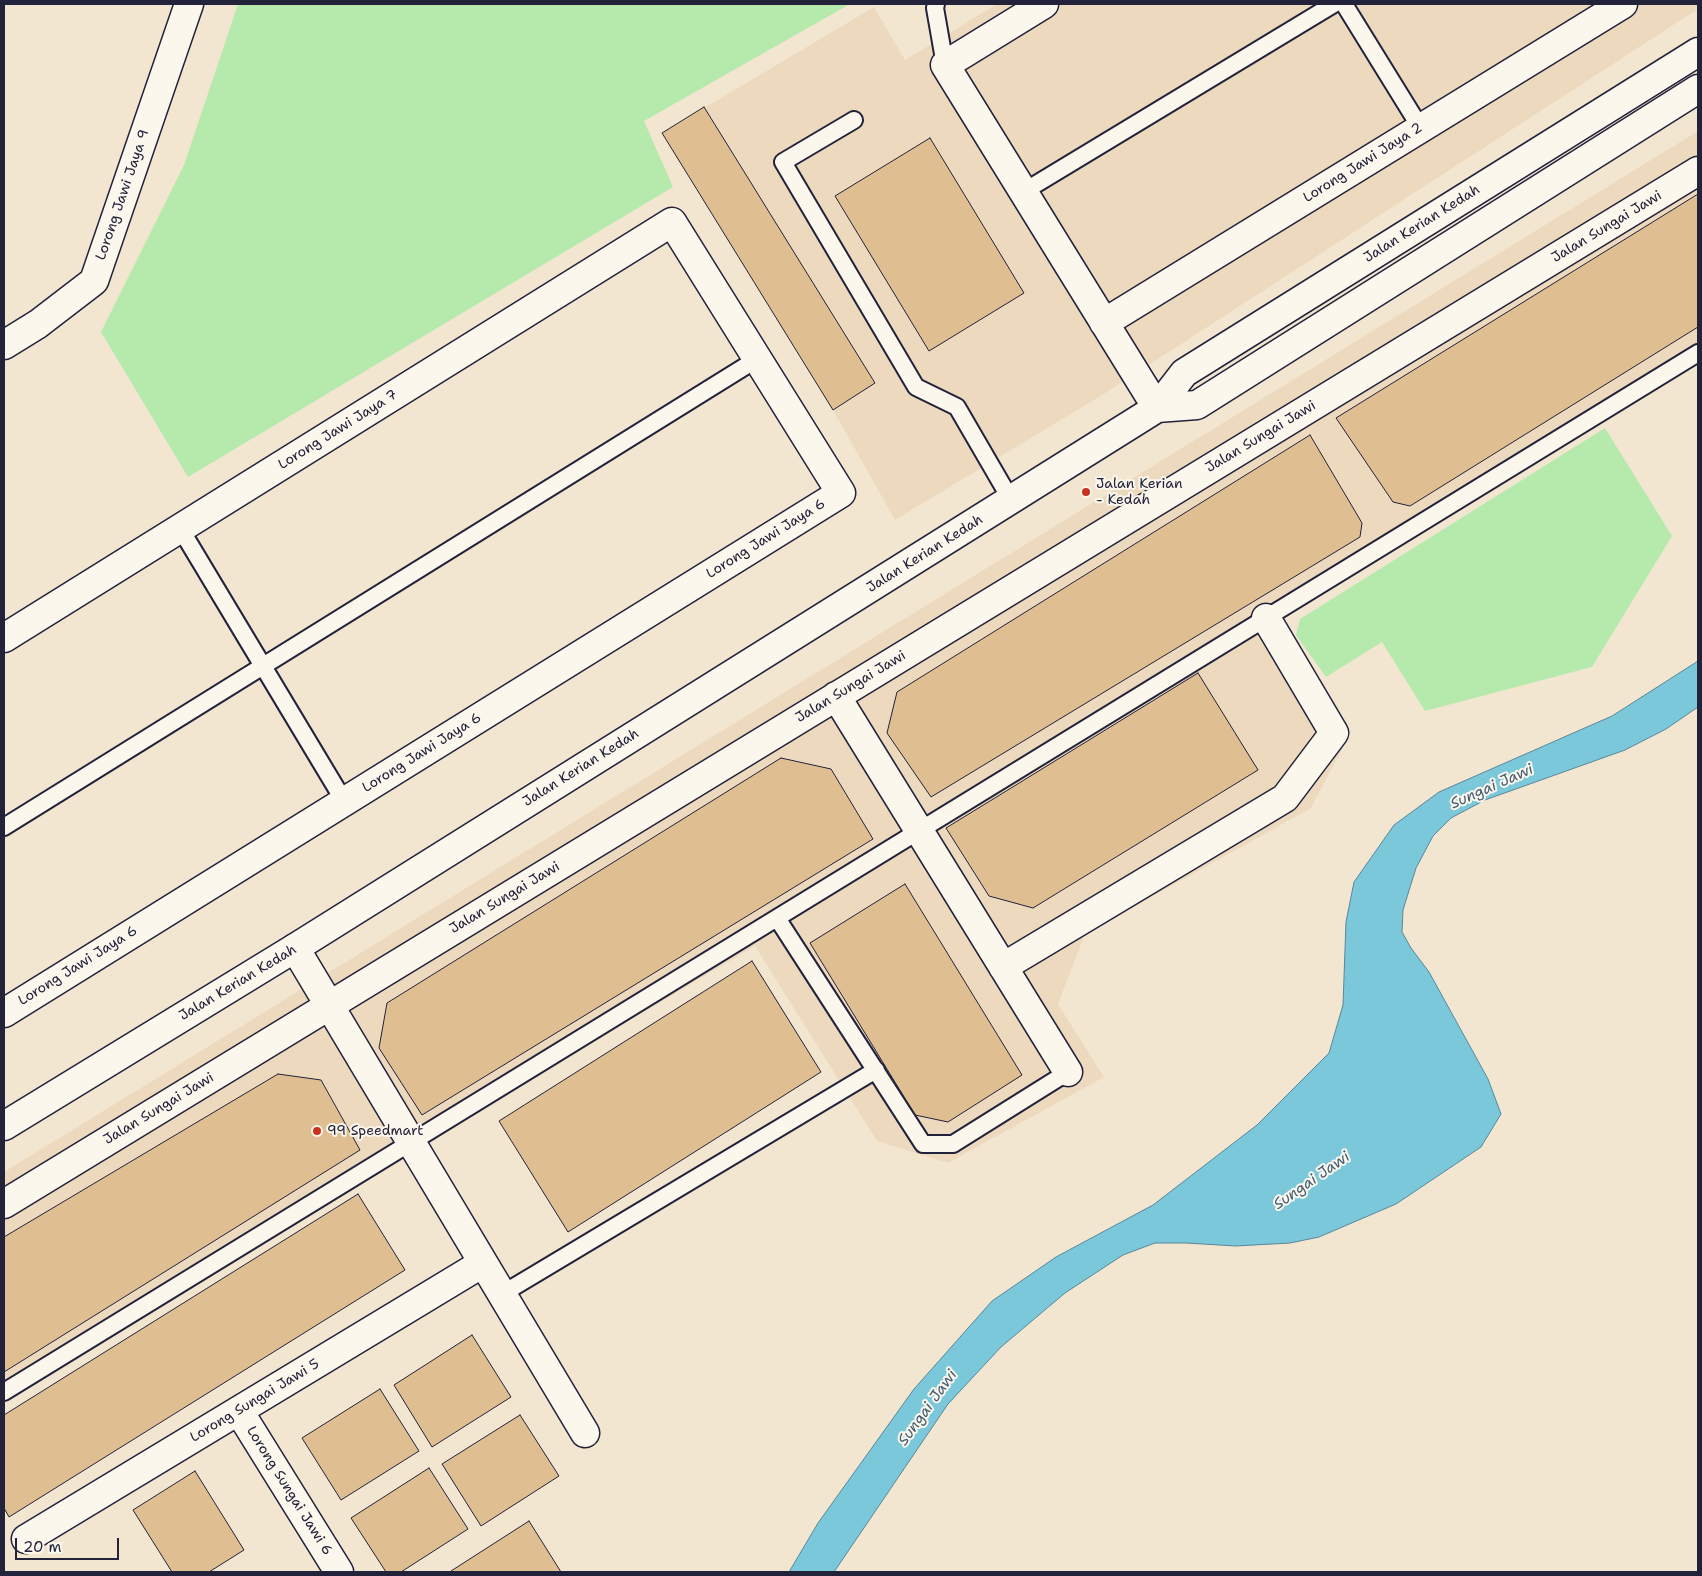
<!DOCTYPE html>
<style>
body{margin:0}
#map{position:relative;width:1702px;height:1576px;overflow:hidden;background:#f3e6d1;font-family:"Shantell Sans",sans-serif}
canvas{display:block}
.frame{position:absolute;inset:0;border:5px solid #22223b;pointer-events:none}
.scale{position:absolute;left:15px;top:1538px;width:104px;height:22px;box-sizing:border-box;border:2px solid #22223b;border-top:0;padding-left:6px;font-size:15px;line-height:18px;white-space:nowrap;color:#22223b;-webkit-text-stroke:4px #fbf7ec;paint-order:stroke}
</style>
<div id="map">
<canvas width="1702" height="1576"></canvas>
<div class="frame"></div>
<div class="scale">20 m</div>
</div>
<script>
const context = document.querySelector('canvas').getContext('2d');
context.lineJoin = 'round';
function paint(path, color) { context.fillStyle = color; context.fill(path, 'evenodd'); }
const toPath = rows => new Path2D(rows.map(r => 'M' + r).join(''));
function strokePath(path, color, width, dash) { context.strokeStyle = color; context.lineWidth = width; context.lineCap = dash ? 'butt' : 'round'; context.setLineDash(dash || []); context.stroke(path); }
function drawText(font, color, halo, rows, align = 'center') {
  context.font = font + ' "Shantell Sans",sans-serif'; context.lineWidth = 4; context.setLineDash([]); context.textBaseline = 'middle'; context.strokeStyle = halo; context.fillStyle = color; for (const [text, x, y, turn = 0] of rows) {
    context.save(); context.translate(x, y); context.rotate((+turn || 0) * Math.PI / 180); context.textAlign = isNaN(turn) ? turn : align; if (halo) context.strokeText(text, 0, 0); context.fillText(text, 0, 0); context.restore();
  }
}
paint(toPath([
 [997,4,1698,4,1698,9,1104,394,895,520,833,410,662,133,874,7,905,60],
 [1698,131,1698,350,1278,615,1351,732,1311,808,1085,934,1058,1004,1104,1077,948,1163,877,1141,755,946,4,1391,4,1172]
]), '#eddabe');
paint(toPath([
 [238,4,850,4,644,121,673,187,188,477,101,332,184,165],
 [1605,428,1672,536,1592,667,1425,711,1382,642,1326,677,1296,635,1300,619]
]), '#b5eaac');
const water = toPath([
 [1698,661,1698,707,1666,729,1625,750,1485,800,1451,818,1433,836,1416,868,1403,910,1402,932,1411,948,1429,972,1488,1079,1501,1114,1481,1147,1396,1204,1319,1237,1290,1243,1236,1246,1186,1243,1155,1243,1123,1255,1065,1293,1001,1347,948,1404,834,1572,789,1572,818,1523,914,1389,992,1301,1056,1257,1153,1205,1257,1125,1329,1053,1343,1005,1346,922,1354,882,1394,825,1439,792,1612,716,1698,661]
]);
paint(water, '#7bc8da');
strokePath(water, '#57869a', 1);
const building = toPath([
 [704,107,875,383,833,410,662,133,704,107],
 [930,138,1024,293,929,351,835,196,930,138],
 [1698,194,1698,327,1410,506,1393,502,1336,418,1698,194],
 [1310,435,1362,523,1360,537,931,797,887,733,897,692,1310,435],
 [1198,673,1258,770,1033,908,989,896,946,828,1198,673],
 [781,758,831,769,873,839,422,1115,379,1048,387,1003,781,758],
 [905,884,1022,1075,948,1122,915,1115,810,943,905,884],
 [752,961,821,1072,568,1232,499,1121,752,961],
 [278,1074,321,1080,360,1150,4,1372,4,1237,278,1074],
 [358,1194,405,1270,9,1517,4,1508,4,1415,358,1194],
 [472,1335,511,1397,432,1447,394,1385,472,1335],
 [380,1389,419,1451,341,1500,302,1438,380,1389],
 [520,1415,559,1476,481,1526,442,1464,520,1415],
 [429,1468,468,1529,401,1572,386,1572,351,1518,429,1468],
 [195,1471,244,1550,209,1572,172,1572,133,1510,195,1471],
 [529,1521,561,1572,452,1572,451,1571,529,1521]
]);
paint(building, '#dfbf92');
strokePath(building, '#22223b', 1);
const service = toPath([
 [936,4,935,8,945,65],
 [1344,4,1420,127],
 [854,120,783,162,916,387,957,407,1011,500],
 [1023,192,1334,4],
 [180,528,344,801],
 [4,827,757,359],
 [777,918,923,1144,953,1144,1068,1072],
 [502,1294,876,1070],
 [4,1392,1698,353]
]);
const minor = toPath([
 [1044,4,945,65,1157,408],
 [1104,323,1623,4],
 [4,345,38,324,94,281,189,4],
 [4,638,672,222,841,493,4,1013],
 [836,696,1068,1072],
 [295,948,585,1433],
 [1003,967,1285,798,1334,733,1266,618],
 [4,1204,1698,171],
 [239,1411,339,1572],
 [26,1539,483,1263]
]);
const secondary = toPath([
 [1157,408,1197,405,1698,89],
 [4,1126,295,948,1157,408,1184,373,1698,52]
]);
strokePath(service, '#22223b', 20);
strokePath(minor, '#22223b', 31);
strokePath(secondary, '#22223b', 31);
strokePath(service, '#fbf7ec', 16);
strokePath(minor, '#fbf7ec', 28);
strokePath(secondary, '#fbf7ec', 28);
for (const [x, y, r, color] of [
 [1086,492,5,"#c8321e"],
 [317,1131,5,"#c8321e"]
]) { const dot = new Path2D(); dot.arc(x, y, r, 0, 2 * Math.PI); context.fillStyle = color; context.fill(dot); strokePath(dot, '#fbf7ec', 2); }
drawText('14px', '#22223b', '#fbf7ec', [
 ["Lorong Jawi Jaya 2",1363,163,-32],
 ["Lorong Jawi Jaya 9",123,195,-71],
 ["Jalan Kerian Kedah",1422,224,-32],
 ["Jalan Sungai Jawi",1607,227,-31],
 ["Lorong Jawi Jaya 7",338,430,-32],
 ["Jalan Sungai Jawi",1261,437,-31],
 ["Lorong Jawi Jaya 6",766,539,-32],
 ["Jalan Kerian Kedah",925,554,-32],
 ["Jalan Sungai Jawi",851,687,-31],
 ["Lorong Jawi Jaya 6",422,753,-32],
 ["Jalan Kerian Kedah",581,768,-32],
 ["Jalan Sungai Jawi",505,898,-31],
 ["Lorong Jawi Jaya 6",78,966,-32],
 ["Jalan Kerian Kedah",238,983,-31],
 ["Jalan Sungai Jawi",159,1109,-31],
 ["Lorong Sungai Jawi 5",255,1401,-31],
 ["Lorong Sungai Jawi 6",289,1491,58]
]);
drawText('14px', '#22223b', '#fbf7ec', [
 ["Jalan Kerian",1096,484],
 ["- Kedah",1096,500],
 ["99 Speedmart",327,1131]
], 'left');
drawText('italic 15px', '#415c73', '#fbf7ec', [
 ["Sungai Jawi",1492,787,-24],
 ["Sungai Jawi",1312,1181,-35],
 ["Sungai Jawi",928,1408,-54]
]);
</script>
